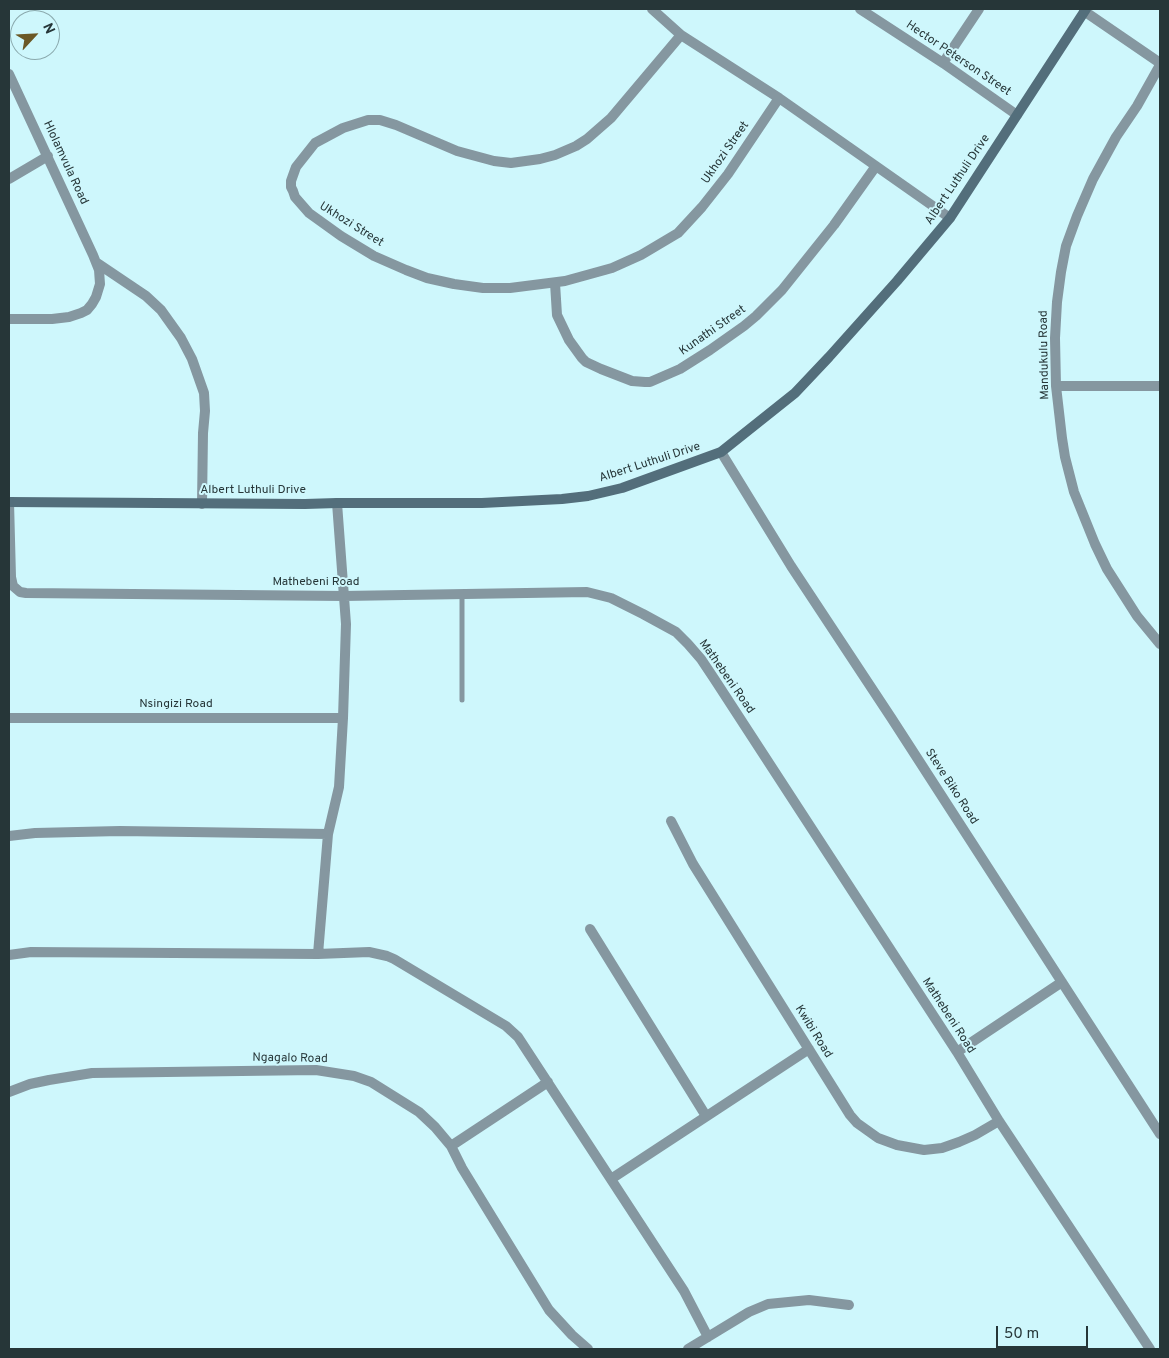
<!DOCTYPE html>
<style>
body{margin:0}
#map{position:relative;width:1169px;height:1358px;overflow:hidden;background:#cef7fc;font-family:Overpass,sans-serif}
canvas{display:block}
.frame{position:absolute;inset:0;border:10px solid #263638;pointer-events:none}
.north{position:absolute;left:10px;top:10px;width:50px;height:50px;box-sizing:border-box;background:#cef7fc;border:1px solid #8baaae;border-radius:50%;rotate:65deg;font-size:14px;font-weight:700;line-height:20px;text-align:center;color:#263638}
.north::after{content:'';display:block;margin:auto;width:18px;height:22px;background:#6b5826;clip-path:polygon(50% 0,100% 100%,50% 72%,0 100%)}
.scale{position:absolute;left:996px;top:1326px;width:92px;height:22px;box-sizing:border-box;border:2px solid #263638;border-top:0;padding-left:6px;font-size:15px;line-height:18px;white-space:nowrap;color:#263638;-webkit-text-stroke:4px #cef7fc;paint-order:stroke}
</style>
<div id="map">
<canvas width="1169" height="1358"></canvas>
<div class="frame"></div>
<div class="north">N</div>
<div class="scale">50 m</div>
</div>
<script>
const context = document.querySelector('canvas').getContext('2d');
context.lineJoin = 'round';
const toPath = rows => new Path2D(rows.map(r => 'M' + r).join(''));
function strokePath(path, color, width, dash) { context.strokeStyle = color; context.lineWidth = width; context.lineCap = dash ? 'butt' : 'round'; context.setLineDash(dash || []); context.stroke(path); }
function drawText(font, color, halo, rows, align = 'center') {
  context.font = font + ' Overpass,sans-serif'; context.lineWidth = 4; context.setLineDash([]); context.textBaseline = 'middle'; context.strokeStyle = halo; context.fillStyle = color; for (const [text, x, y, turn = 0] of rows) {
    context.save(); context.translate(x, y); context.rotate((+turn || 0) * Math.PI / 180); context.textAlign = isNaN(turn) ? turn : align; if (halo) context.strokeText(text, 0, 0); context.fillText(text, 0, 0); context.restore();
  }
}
strokePath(toPath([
 [462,594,462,700]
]), '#8597a0', 5);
strokePath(toPath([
 [652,9,681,35,779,98,950,218],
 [860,9,943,63,1017,115],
 [1084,11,1160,63],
 [681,35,611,118,587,139,576,146,555,155,540,159,511,163,494,161,457,151,396,125,380,120,368,120,343,128,315,143,296,167,291,181,291,187,293,191,295,197,309,213,341,236,374,256,406,270,427,278,454,284,483,288,510,288,565,281,612,268,641,255,678,233,702,207,728,174,779,98],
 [943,63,979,9],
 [1160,65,1137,106,1116,137,1093,179,1077,216,1066,246,1061,272,1057,302,1055,338,1056,386,1062,438,1065,457,1074,492,1095,544,1107,569,1137,616,1160,644],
 [9,74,93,255,99,270,100,284,96,297,92,304,87,310,81,313,69,317,52,319,9,319],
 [9,179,48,156],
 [97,263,146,296,161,310,181,338,192,359,204,393,205,411,203,433,202,504],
 [555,283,557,315,569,340,582,358,586,362,601,369,632,381,645,382,650,382,680,369,710,350,744,326,756,316,782,290,834,225,876,166],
 [1056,386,1160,386],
 [721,452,791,566,892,719,1160,1134],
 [9,502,11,577,13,586,20,592,26,593,344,596,587,592,611,598,643,614,676,632,688,644,701,659,715,680,957,1052,999,1121,1150,1349],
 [9,718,343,718],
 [671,821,693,864,850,1115,857,1123,878,1138,897,1145,924,1150,942,1148,959,1142,975,1135,999,1121],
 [9,836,35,833,120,831,328,834],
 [590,929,706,1116],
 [318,954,328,834,339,787,343,718,346,624,337,503],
 [9,955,31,952,318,954,369,952,387,956,394,959,506,1026,518,1037,684,1291,708,1337],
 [957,1052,1062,982],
 [9,1092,30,1084,49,1080,92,1073,316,1070,354,1076,371,1082,419,1112,435,1127,451,1146,462,1168,549,1310,572,1335,588,1349],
 [451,1146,548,1082],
 [611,1179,809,1049],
 [688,1349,749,1312,768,1304,809,1300,849,1305]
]), '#8597a0', 10);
strokePath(toPath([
 [9,502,305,504,337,503,482,503,562,499,588,496,622,488,721,452,795,393,829,357,897,281,950,218,1086,9]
]), '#536e7b', 10);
drawText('12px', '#263638', '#cef7fc', [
 ["Hector Peterson Street",958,59,34],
 ["Ukhozi Street",726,153,-55],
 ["Hlolamvula Road",65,163,65],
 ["Albert Luthuli Drive",958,180,-56],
 ["Ukhozi Street",351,225,32],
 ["Kunathi Street",713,331,-35],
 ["Mandukulu Road",1045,355,-91],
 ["Albert Luthuli Drive",650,463,-18],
 ["Albert Luthuli Drive",253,491],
 ["Mathebeni Road",316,583],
 ["Mathebeni Road",726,677,55],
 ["Nsingizi Road",176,705],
 ["Steve Biko Road",951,787,57],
 ["Mathebeni Road",948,1016,57],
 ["Kwibi Road",813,1032,58],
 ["Ngagalo Road",290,1059,1]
]);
</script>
